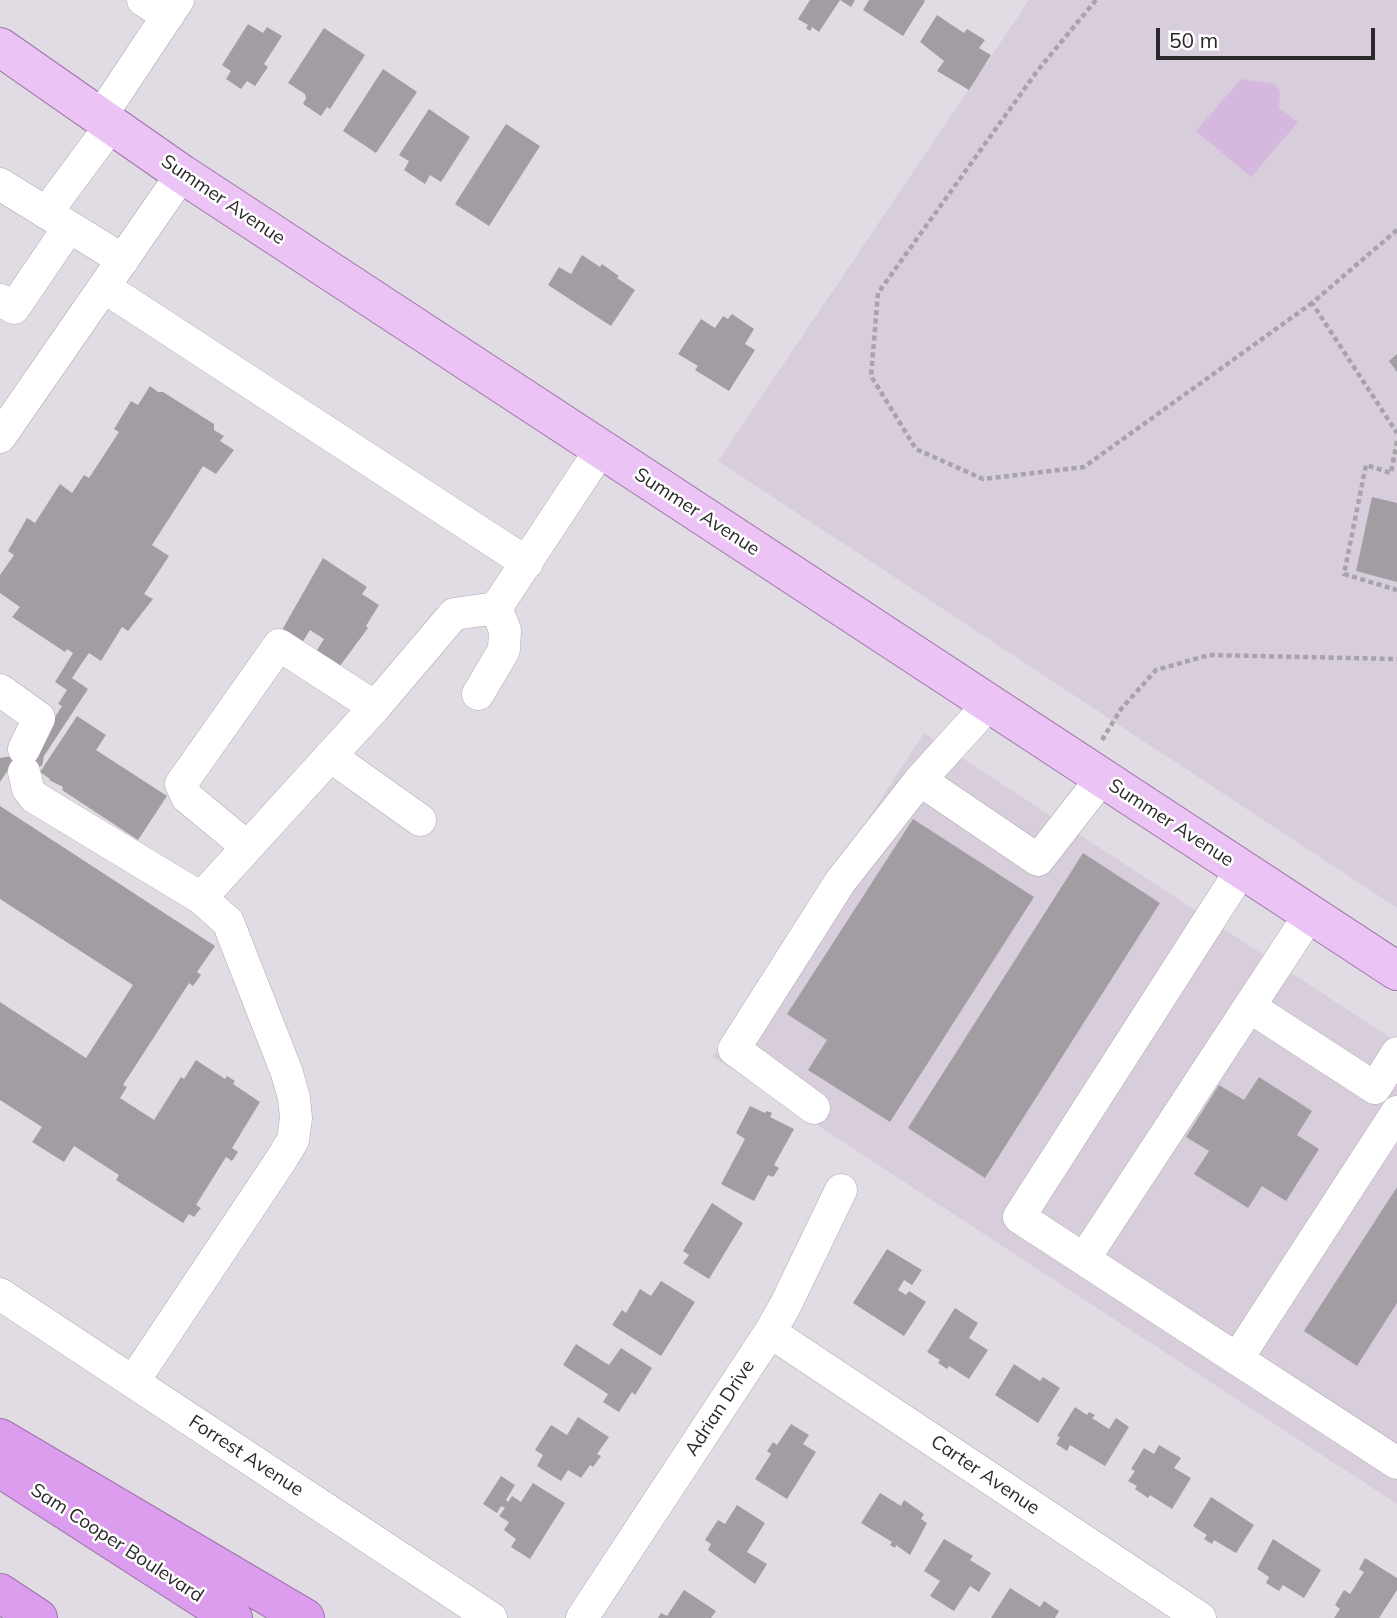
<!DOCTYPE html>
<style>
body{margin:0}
#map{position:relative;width:1397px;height:1618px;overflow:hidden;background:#e1dce3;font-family:Mulish,sans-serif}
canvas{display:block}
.scale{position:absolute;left:1156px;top:28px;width:219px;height:32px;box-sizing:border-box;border:4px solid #2a282a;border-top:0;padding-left:9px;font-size:21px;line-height:24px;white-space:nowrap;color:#2a282a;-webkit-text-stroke:5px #fff;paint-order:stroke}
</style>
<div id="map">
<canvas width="1397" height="1618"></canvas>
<div class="scale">50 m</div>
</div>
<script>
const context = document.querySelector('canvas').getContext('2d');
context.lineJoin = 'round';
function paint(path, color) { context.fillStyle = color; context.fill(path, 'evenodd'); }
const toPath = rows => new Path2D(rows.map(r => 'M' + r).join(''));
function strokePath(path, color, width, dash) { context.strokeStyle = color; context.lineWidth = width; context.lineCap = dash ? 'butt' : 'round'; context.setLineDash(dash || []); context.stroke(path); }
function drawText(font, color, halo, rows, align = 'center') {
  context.font = font + ' Mulish,sans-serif'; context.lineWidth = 5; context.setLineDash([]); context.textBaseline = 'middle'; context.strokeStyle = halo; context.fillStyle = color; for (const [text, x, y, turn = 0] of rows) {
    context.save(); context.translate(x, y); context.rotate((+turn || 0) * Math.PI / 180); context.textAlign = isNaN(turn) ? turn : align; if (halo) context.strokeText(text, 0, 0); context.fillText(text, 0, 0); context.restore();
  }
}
paint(toPath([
 [1029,0,1397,0,1397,908,718,461],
 [924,733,1397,1042,1397,1504,713,1057]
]), '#d8cedb');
paint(toPath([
 [1241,79,1275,84,1280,91,1279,108,1298,122,1251,177,1196,131]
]), '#d6b7de');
paint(toPath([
 [810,0,840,0,819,32,812,27,810,31,806,28,808,25,798,19],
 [840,0,855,0,851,7],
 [869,0,924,0,925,1,903,36,863,10],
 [937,15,964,33,967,29,985,40,979,48,991,55,969,90,937,71,944,61,920,42],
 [248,24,263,33,267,27,282,36,264,64,268,67,255,86,247,81,241,89,226,79,231,71,222,65],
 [324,28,365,55,330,109,327,107,321,116,303,104,306,98,305,94,288,83],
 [383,69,417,92,376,153,343,131],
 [429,109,470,137,441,182,430,175,425,184,404,170,409,161,399,155],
 [506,124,540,146,489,226,455,204],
 [582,255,600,267,602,264,619,276,617,278,635,290,611,326,548,285,559,267,571,274],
 [732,314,754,329,745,344,755,350,729,391,695,370,698,366,678,354,701,319,715,328,723,316,728,319],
 [1397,354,1397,372,1389,361],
 [150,386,158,392,163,392,214,424,214,430,224,436,220,441,234,450,216,474,203,466,152,545,169,556,144,594,153,599,128,631,122,627,101,661,89,653,84,660,72,678,88,689,44,756,42,766,8,770,0,782,0,758,32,753,62,706,58,704,67,690,55,682,73,653,67,649,65,652,12,617,20,607,0,593,0,575,14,555,8,551,27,518,35,523,60,484,72,493,84,475,89,478,119,432,114,429,131,401,138,405],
 [1372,497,1397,503,1397,582,1356,571],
 [323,558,367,587,362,594,379,605,366,626,368,628,337,670,314,655,324,639,310,630,302,643,282,630],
 [77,716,106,735,96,750,167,796,138,840,62,790,63,787,49,780,50,779,40,772],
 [0,806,215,946,197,972,201,975,193,986,189,983,123,1085,127,1087,120,1098,154,1120,181,1077,184,1079,196,1060,225,1079,227,1076,235,1081,233,1084,260,1102,232,1148,238,1152,232,1161,226,1157,196,1205,201,1208,194,1217,189,1214,183,1223,116,1180,119,1175,74,1146,64,1162,32,1142,42,1127,0,1100,0,1002,86,1058,133,985,0,899],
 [913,819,1034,897,890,1122,808,1070,827,1040,787,1014],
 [1083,853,1160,903,985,1178,908,1128],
 [1259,1077,1312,1111,1297,1135,1319,1149,1286,1201,1262,1186,1248,1208,1194,1174,1209,1151,1186,1137,1219,1085,1244,1100],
 [750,1106,765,1113,767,1111,772,1113,770,1117,794,1129,774,1165,779,1168,773,1177,768,1175,754,1201,721,1184,745,1139,736,1133],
 [1397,1187,1397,1303,1357,1366,1304,1331],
 [712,1203,743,1223,709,1279,683,1263,689,1255,683,1251],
 [887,1249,922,1270,912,1285,904,1280,898,1290,906,1295,909,1291,926,1302,904,1336,853,1303],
 [661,1281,695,1302,661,1356,612,1325,622,1310,626,1313,640,1289,651,1296],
 [955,1308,978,1323,969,1338,988,1350,969,1379,949,1366,947,1369,938,1363,940,1360,927,1352],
 [576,1344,609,1365,621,1348,652,1368,635,1395,632,1392,619,1412,603,1402,608,1394,563,1365],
 [1014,1364,1040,1381,1043,1377,1060,1388,1038,1423,995,1395],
 [1075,1407,1087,1415,1089,1412,1095,1415,1092,1418,1109,1429,1116,1418,1129,1427,1105,1466,1070,1445,1067,1451,1056,1444,1060,1437,1057,1436],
 [578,1417,609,1437,597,1454,601,1456,593,1467,590,1465,581,1478,568,1470,561,1481,537,1466,543,1455,535,1450,551,1425,567,1435],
 [791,1424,809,1435,803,1444,816,1452,787,1499,755,1479,771,1454,767,1451,773,1442,777,1445],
 [1159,1445,1181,1458,1174,1468,1191,1478,1172,1509,1150,1495,1148,1498,1135,1489,1137,1486,1128,1481,1135,1471,1131,1469,1144,1448,1154,1454],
 [501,1476,515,1485,506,1500,508,1502,512,1496,521,1502,533,1483,565,1503,530,1559,511,1547,516,1539,504,1530,509,1522,499,1516,505,1508,501,1506,497,1513,483,1504],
 [880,1493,901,1506,904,1500,924,1514,921,1519,927,1523,910,1555,896,1545,895,1548,890,1545,892,1542,861,1523],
 [1211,1497,1254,1525,1236,1553,1214,1540,1212,1544,1204,1539,1207,1535,1193,1526],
 [737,1505,765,1523,747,1552,767,1564,755,1584,708,1550,711,1544,705,1540,718,1520,725,1524],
 [944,1539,973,1556,970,1560,991,1573,979,1592,970,1586,954,1611,930,1596,940,1581,924,1571],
 [1273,1539,1321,1570,1304,1598,1283,1585,1279,1591,1266,1583,1269,1577,1257,1569],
 [1365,1558,1397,1578,1397,1590,1379,1618,1334,1618,1340,1609,1335,1605,1344,1590,1350,1594,1364,1572,1359,1569],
 [1010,1588,1040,1607,1044,1601,1059,1611,1055,1618,991,1618],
 [684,1590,716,1611,711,1618,658,1618,661,1613,667,1616]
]), '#a29da3');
const minor = toPath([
 [143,0,168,16],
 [101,116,178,0],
 [0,184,123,260],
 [46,213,112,124],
 [104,287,527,563],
 [0,300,14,308,69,227],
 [0,437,182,174],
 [0,690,39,718,24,749],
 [478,694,504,650,505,630,496,608],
 [989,704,920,780,1038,860,1102,778],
 [330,756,420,820],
 [24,772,28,789,34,797,201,898],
 [246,846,187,797,181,784,279,645,375,707],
 [1242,869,1019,1217,1397,1463],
 [1250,1007,1375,1088,1397,1053],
 [814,1108,734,1049,840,882,920,780],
 [1084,1259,1310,914],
 [0,1294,491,1618],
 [770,1332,1200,1618],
 [1237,1359,1397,1112],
 [133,1382,281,1160,293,1140,296,1118,294,1098,287,1073,228,922,201,898,375,707,454,614,496,608,601,449],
 [582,1618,770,1332,785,1306,841,1190]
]);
const major = toPath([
 [0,47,182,174,1397,971]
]);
const highway = toPath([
 [0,1438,305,1618],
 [0,1468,233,1618],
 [0,1593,38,1618]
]);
strokePath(minor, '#afaab0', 33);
strokePath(major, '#9e74a9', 40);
strokePath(highway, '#9e74a9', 40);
strokePath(toPath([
 [1096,0,1038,70,878,293,871,376,916,449,983,479,1084,467,1312,303],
 [1397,230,1312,303,1397,433],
 [1397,441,1391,473,1366,465,1344,574,1397,590],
 [1102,740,1121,709,1156,670,1209,655,1397,659]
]), '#a7a3a8', 4.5, [5, 3.5]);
strokePath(minor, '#fff', 32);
strokePath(major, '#ebc4f5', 38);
strokePath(highway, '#dd9dee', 38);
drawText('19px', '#2a282a', '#fff', [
 ["Summer Avenue",223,200,34],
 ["Summer Avenue",697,512,33],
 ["Summer Avenue",1171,823,33],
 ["Adrian Drive",720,1408,-57],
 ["Forrest Avenue",246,1456,33],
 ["Carter Avenue",985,1475,34],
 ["Sam Cooper Boulevard",117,1543,33]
]);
</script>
